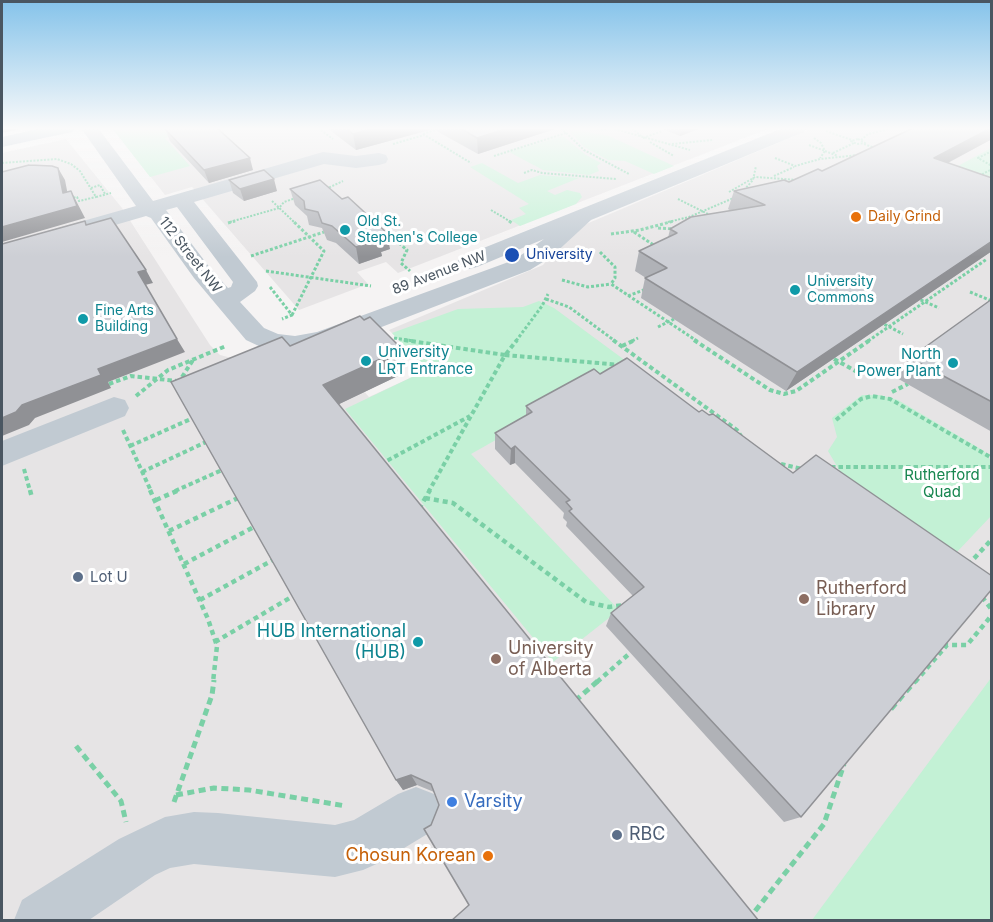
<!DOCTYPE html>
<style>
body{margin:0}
#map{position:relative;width:993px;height:922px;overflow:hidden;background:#f5f3f3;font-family:Inter,sans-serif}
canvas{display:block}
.frame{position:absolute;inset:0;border:3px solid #4a5661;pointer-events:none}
</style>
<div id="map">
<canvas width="993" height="922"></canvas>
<div class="frame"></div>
</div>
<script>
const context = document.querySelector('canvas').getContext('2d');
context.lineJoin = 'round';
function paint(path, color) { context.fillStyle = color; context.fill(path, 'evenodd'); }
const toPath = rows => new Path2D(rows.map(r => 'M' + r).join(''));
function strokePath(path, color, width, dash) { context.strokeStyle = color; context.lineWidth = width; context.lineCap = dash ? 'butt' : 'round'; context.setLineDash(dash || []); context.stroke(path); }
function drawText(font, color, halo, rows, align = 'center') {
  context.font = font + ' Inter,sans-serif'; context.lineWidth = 6; context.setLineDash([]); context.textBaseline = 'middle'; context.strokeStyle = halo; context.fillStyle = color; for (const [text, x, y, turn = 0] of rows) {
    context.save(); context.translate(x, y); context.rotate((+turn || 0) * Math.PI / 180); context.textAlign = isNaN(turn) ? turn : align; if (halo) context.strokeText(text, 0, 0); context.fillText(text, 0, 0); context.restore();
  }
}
paint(toPath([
 [112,128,770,128,398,273,386,262,357,272,368,284,299,310,192,187,165,195],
 [813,128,991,128,991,920,2,920,2,153,66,139,122,208,210,345,220,355,263,366,326,349,369,397,427,370,389,330,543,265,572,230]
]), '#e6e4e5');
paint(toPath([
 [112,128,205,128,165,138,190,166,150,177],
 [575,130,609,136,674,166,654,174,625,161,608,160,584,147,570,132],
 [563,136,586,155,601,163,597,166,599,171,589,175,543,170,509,152],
 [991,148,991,199,936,178],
 [482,163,518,183,540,175,579,178,547,191,555,195,567,190,580,193,582,197,576,204,520,226,511,220,526,214,519,208,529,204,470,167],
 [539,301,554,308,630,364,471,454,619,610,553,662,345,409,427,370,392,333,458,309,523,307],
 [862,395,880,395,898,400,984,451,991,461,991,516,956,553,841,473,828,451,837,437,832,418],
 [991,678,991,920,812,920]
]), '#c3f1d5');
strokePath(toPath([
 [318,128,333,139],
 [561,128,584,150,629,174],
 [594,128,604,130,610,128],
 [611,128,690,150],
 [632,128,641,136],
 [286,129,290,128],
 [562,129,578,128],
 [826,131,852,140],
 [423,134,471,163],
 [423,134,435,130],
 [643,138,662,131],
 [814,138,821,143,825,151,838,156],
 [858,139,862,141,865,143,857,144,851,141,858,139],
 [861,140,868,134,893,128],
 [650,142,674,156],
 [393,144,424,135],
 [672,144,712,140],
 [864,144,875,148],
 [809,145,825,151,820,158],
 [992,151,978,158,992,166],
 [833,153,854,143],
 [494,156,566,133],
 [775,158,795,166,820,159,858,155],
 [2,163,57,159,71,164,80,171,96,197,111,193],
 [524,173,532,170,542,173,616,179],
 [774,176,794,167],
 [979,176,992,169],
 [91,188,100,185,105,194],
 [326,189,343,181],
 [744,190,753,180,756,166],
 [729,192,755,177,798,180],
 [70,198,77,197,79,201,96,197],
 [678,199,712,216],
 [272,201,294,222],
 [491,210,511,222],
 [230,222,279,208,284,202,296,198],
 [668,222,689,217,736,197]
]), '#7ad0a6', 2, [2, 1.5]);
strokePath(toPath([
 [509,221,512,223],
 [228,223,235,221],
 [658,228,674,229],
 [634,232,655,246],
 [611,234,640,230,674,221],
 [399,243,407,250,401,263,410,271],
 [600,252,615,267,615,278,611,284,697,341],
 [251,256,324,232],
 [266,271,371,286],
 [562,280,588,287,611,284],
 [270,287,292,315,282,319],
 [970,292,992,301],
 [628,296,646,289],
 [916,298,939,308],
 [546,299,569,307,615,341],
 [292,315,324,251,293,221],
 [880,322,903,334],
 [658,327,674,319],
 [394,338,414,341],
 [516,341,542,306,548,294],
 [632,341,638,338],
 [868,341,987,259]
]), '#7ad0a6', 3, [3, 2]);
strokePath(toPath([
 [404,340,505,355,429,491],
 [613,340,737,430,741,436],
 [694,340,770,390,784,394,796,391,870,340],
 [622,346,635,340],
 [506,354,517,340],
 [505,355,621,365],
 [834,359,859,373],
 [182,377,193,360],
 [892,392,908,384],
 [136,396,168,370,226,346],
 [836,420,861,399,872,396,890,399,992,458],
 [123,430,151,491],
 [130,446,193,418],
 [381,464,470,416],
 [781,464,802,469],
 [831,467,992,467],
 [24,469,30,491],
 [142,472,206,442],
 [175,491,222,470]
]), '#7ad0a6', 4, [4.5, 3]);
strokePath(toPath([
 [30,490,32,498],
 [150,490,208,619,217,646,213,682],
 [425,498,453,503,586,602,609,607,624,605],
 [156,500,179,490],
 [419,509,430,490],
 [169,531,238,498],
 [184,564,254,527],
 [968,565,992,539],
 [982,597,992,610],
 [200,600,273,560],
 [215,642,293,596],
 [915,682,947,645,967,645,992,615]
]), '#7ad0a6', 4.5, [5, 4]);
strokePath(toPath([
 [891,709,916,680],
 [76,746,121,801,126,822],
 [176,795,214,788,249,790,346,806],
 [174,802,212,695,214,680],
 [748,920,824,824,844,764]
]), '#7ad0a6', 5, [7, 4.5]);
paint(toPath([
 [81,128,98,128,153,201,323,152,356,156,379,153,386,155,388,159,386,163,379,165,356,168,324,164,194,202,257,282,258,286,255,291,240,302,264,328,278,334,295,336,317,332,514,260,544,239,477,267,469,269,461,267,457,262,461,257,783,128,806,128,804,132,591,220,551,257,530,270,332,346,295,354,263,348,246,340,194,278,151,218,146,216,2,258,2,244,136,206,81,128],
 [177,207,233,282,231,287,228,288,210,268,166,210,177,207],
 [114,397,125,400,129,408,125,416,2,466,2,441,114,397],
 [416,787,434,794,441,812,434,830,381,862,363,870,335,877,194,864,170,868,155,875,89,920,14,920,22,900,119,839,165,817,194,812,218,813,335,825,354,820,398,794,416,787]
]), '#c1cad2');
paint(toPath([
 [42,128,74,128,72,132,2,147,2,137,42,128]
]), '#b3c2d1');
strokePath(toPath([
 [109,384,131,376,177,381]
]), '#7ad0a6', 4, [4.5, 3]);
strokePath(toPath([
 [597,682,630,653]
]), '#7ad0a6', 4.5, [5, 4]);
strokePath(toPath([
 [575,701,599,680]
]), '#7ad0a6', 5, [7, 4.5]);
paint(toPath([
 [327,128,555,128,555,129,478,154,433,129,356,150],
 [659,128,701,128,680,136],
 [992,128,992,139,948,163,992,178,992,251,786,391,641,298,645,278,646,278,635,271,639,251,668,238,670,229,731,211,728,209,734,191,789,182,822,171],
 [165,129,253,170,209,183,170,141],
 [229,180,277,191,244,201,233,193],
 [290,189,390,249,381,252,382,256,359,264,336,243,327,240,322,228,309,225,307,216,295,205],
 [992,299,992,432,895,377,910,358],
 [364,320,398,345,402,368,399,370,400,375,339,404,469,905,431,825,439,805,434,792,417,785,403,790,396,780,290,346],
 [594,369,801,817,784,822,606,626,611,613,633,596,566,526,567,522,563,518,564,513,515,463,510,465,495,449,495,433,526,415,526,406]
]), '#b0b2b7');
paint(toPath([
 [2,128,24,128,2,133],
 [374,128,433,128,433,129,356,150,353,134],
 [508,128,555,128,555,129,478,154,477,138],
 [681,128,701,128,680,136],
 [992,128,992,139,923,176,934,158],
 [250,158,253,170,209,183,204,170],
 [58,168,65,180,70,206,63,193],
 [274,179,277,191,244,201,240,189],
 [71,191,85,218,2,242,2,227],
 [387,233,390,249,381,252,382,256,359,264,356,247,375,236],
 [992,241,992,251,786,391,797,372],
 [146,270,153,283,145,285,138,272],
 [177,339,185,352,108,382,111,388,35,418,29,425,2,436,2,418,22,405,98,369],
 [398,345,402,368,399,370,400,375,331,408,323,385],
 [515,446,515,463,510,465,511,449],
 [411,775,417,785,403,790,396,780]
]), '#909195');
const building = toPath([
 [170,128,217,128,250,158,204,170,165,129,170,128],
 [346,128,374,128,353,134,346,128],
 [460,128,508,128,477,138,460,128],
 [913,128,991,128,934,158,992,178,992,241,797,372,645,278,667,268,639,251,677,233,670,229,691,217,765,205,734,191,784,180,789,182,818,169,822,171,913,128],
 [29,165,52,166,58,168,63,193,71,191,77,206,2,227,2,172,29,165],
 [264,170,274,179,240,189,229,180,264,170],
 [320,180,342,199,348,197,387,233,375,236,379,239,356,247,332,226,322,223,318,212,305,209,304,201,290,189,320,180],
 [111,218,146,270,138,272,177,339,98,369,101,375,22,405,16,412,2,418,2,244,85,221,86,225,111,218],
 [992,299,992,402,910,358,992,299],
 [360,316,364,320,370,317,398,345,392,348,396,352,323,385,759,921,451,921,469,905,424,829,431,825,439,805,431,784,411,775,396,780,171,382,282,337,290,346,360,316],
 [627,358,699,412,702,410,709,415,713,414,793,473,816,455,992,576,992,589,801,817,611,613,644,587,569,511,572,509,566,502,570,500,515,446,511,449,495,433,532,412,526,406,594,369,600,374,627,358]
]);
paint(building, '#cdcfd5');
strokePath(building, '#909195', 1.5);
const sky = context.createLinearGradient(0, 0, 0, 257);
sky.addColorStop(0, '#85c3ea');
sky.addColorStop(0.5, '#fafafa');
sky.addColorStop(1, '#fafafa00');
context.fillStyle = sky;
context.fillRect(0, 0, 993, 257);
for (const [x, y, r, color] of [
 [856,217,6,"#e8710a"],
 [345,230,6,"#0f9aa8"],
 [512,255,8,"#1a4fb4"],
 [795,290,6,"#0f9aa8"],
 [83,319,6,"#0f9aa8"],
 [366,361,6,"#0f9aa8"],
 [953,363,6,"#0f9aa8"],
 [78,577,6,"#5c6f8a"],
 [804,599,6,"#8d6e63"],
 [418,642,6,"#0f9aa8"],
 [496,659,6,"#8d6e63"],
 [452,802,6,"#3f7fe0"],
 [617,835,6,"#5c6f8a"],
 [488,856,6,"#e8710a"]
]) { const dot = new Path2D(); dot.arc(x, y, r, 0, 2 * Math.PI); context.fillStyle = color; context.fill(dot); strokePath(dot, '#fff', 2); }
drawText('14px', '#c56008', '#fff', [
 ["Daily Grind",868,217]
], 'left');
drawText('14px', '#0d838f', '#fff', [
 ["Old St.",357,222],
 ["Stephen's College",357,238],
 ["University",807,282],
 ["Commons",807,298],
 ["Fine Arts",95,311],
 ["Building",95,327]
], 'left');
drawText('14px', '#4a5661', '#fff', [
 ["112 Street NW",190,255,52],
 ["89 Avenue NW",439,273,-21]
]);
drawText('14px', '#164399', '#fff', [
 ["University",526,255]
], 'left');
drawText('15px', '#0d838f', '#fff', [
 ["University",378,352],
 ["LRT Entrance",378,369],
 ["North",941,354,"right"],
 ["Power Plant",941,371,"right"]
], 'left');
drawText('15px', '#17864f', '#fff', [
 ["Rutherford",942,475],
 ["Quad",942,492]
]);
drawText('15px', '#4e5e75', '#fff', [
 ["Lot U",90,577]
], 'left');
drawText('18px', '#785e54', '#fff', [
 ["Rutherford",816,589],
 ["Library",816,610],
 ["University",508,649],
 ["of Alberta",508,670]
], 'left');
drawText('18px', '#0d838f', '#fff', [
 ["HUB International",406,632],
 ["(HUB)",406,653]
], 'right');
drawText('18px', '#366cbe', '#fff', [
 ["Varsity",464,802]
], 'left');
drawText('18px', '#4e5e75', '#fff', [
 ["RBC",629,835]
], 'left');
drawText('18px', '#c56008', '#fff', [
 ["Chosun Korean",476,856]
], 'right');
</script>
